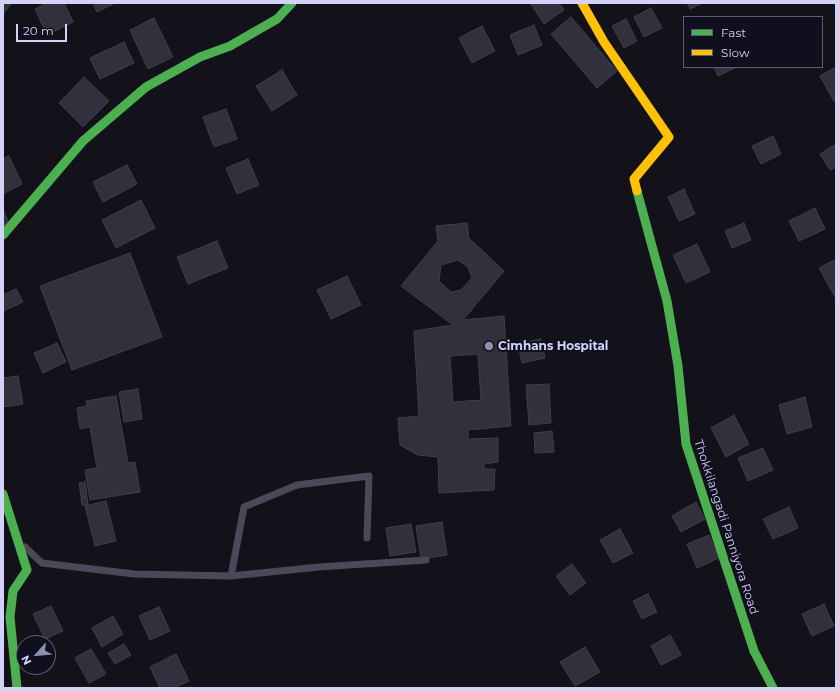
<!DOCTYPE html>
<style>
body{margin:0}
#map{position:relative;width:839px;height:691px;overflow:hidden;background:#13121a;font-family:Montserrat,sans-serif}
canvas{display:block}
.frame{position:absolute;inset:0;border:4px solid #d3d2f9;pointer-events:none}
.legend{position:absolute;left:683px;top:16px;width:140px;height:52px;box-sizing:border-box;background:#100f1e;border:1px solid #5e5d76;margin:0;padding:5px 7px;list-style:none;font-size:12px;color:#d3d2f9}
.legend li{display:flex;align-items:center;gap:8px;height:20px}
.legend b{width:20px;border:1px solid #5e5d76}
.north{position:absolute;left:16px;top:635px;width:40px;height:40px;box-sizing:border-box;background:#100f1e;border:1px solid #5e5d76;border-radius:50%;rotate:243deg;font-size:11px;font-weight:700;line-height:16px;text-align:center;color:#d3d2f9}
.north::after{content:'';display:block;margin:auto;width:14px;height:18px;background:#908fab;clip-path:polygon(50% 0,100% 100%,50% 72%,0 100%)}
.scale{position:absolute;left:16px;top:24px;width:51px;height:18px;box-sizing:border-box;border:2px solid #d3d2f9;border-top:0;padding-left:5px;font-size:12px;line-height:14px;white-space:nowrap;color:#d3d2f9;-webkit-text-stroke:3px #100f1e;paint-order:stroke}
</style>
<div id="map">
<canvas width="839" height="691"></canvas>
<div class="frame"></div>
<ul class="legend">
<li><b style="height:5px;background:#4caf50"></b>Fast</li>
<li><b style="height:5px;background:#ffc107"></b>Slow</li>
</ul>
<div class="north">N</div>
<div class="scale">20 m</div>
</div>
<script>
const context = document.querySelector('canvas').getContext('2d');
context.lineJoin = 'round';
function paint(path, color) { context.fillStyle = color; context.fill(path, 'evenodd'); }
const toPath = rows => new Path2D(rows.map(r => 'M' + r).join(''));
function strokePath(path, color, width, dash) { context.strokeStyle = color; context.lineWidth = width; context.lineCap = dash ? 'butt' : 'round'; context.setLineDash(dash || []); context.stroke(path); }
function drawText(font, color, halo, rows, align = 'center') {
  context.font = font + ' Montserrat,sans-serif'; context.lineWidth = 4; context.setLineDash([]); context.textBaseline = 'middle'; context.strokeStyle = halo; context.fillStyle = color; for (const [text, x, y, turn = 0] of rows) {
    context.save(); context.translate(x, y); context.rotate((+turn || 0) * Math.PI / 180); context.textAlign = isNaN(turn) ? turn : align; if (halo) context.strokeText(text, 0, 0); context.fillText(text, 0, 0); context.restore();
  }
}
const building = toPath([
 [3,3,12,3,3,14,3,3],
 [48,3,64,3,73,22,47,35,35,9,48,3],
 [93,3,115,3,97,12,93,3],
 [530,3,559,3,564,10,544,24,530,3],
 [687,3,702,3,690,9,687,3],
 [651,8,662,28,644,37,634,17,651,8],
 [571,17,617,71,597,88,551,34,571,17],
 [154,18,173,57,148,69,130,30,154,18],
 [626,19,637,41,624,48,612,26,626,19],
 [534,25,542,45,518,55,510,35,534,25],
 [482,26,495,51,472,63,459,38,482,26],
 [124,42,134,63,100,79,90,58,124,42],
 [714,67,737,67,718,76,714,67],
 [836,67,836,100,834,101,820,76,836,67],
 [282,70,297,95,272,111,256,86,282,70],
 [84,77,109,101,83,127,59,103,84,77],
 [226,109,237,139,214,147,203,117,226,109],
 [773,136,781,154,761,164,752,146,773,136],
 [836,144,836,167,830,170,820,154,836,144],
 [9,156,22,184,3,194,3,159,9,156],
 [248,159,259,185,237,194,226,168,248,159],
 [127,165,137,184,103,202,93,182,127,165],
 [684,189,695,214,679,221,668,197,684,189],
 [141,200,155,228,116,248,102,220,141,200],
 [815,208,825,229,799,241,789,221,815,208],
 [3,210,9,223,3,226,3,210],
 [467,223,469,238,504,271,463,320,504,316,511,426,468,430,468,439,498,438,498,462,484,464,484,469,495,469,494,490,439,493,438,457,418,455,400,445,398,418,419,416,414,331,453,325,401,286,438,241,436,226,467,223],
 [458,260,468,267,472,278,461,290,451,292,439,281,441,265,458,260],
 [478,354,481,400,453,402,450,356,478,354],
 [744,223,751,240,732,248,725,231,744,223],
 [217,241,228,268,188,284,177,257,217,241],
 [697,244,710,272,686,283,673,255,697,244],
 [130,253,162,337,72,370,40,286,130,253],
 [836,259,836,299,819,268,836,259],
 [347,276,361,305,331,319,317,290,347,276],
 [16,289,23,302,3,311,3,295,16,289],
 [541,339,545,358,522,363,518,344,541,339],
 [57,343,66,362,43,373,34,353,57,343],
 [18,376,23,404,3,407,3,378,18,376],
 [549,384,551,423,529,425,526,385,549,384],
 [138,389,142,419,124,422,119,392,138,389],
 [116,396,128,463,135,462,140,492,90,500,85,470,97,468,90,427,80,429,77,408,87,406,86,401,116,396],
 [805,397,812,427,787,434,779,405,805,397],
 [734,415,749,444,726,457,711,428,734,415],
 [552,431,554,452,535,453,534,433,552,431],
 [763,448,773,470,748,481,738,458,763,448],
 [85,482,87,496,81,497,79,483,85,482],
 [87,497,88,505,82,505,81,498,87,497],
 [106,501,116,541,95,546,85,506,106,501],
 [696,502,705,519,681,532,672,516,696,502],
 [789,507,798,528,773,539,763,519,789,507],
 [442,522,447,555,421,559,416,526,442,522],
 [411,524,416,552,390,556,386,528,411,524],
 [620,529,633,553,613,563,600,540,620,529],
 [709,535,719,558,697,568,687,544,709,535],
 [572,564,586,583,570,595,556,576,572,564],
 [648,594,657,612,642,619,633,601,648,594],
 [824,604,834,626,812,636,802,614,824,604],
 [51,606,63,631,45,639,33,614,51,606],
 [159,607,170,631,150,640,139,616,159,607],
 [113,616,123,634,102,647,92,628,113,616],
 [670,635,681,655,661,665,651,646,670,635],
 [124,644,131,655,115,664,108,653,124,644],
 [585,647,600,672,575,686,560,662,585,647],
 [91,649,106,674,89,683,75,658,91,649],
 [176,654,189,681,174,688,160,688,150,667,176,654]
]);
paint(building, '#31303c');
strokePath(building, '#3e3e4d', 1);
strokePath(toPath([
 [25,547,42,563,134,574,231,576,319,567,426,560],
 [231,576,244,507,297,485,369,476,367,538]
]), '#49495a', 7);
strokePath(toPath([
 [637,191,667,301,678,366,686,444,754,651,773,688],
 [3,235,83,141,146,87,200,57,230,46,277,19,292,3],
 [3,494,27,570,13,591,10,617,17,688]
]), '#4caf50', 9);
strokePath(toPath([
 [582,3,604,42,669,137,634,179,637,191]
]), '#ffc107', 9);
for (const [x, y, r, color] of [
 [489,346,5,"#908fab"]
]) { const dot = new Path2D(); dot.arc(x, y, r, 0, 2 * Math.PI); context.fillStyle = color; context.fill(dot); strokePath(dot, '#100f1e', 1.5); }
drawText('bold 12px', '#d3d2f9', '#100f1e', [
 ["Cimhans Hospital",498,346]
], 'left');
drawText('12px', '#d3d2f9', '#100f1e', [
 ["Thokkilangadi Panniyora Road",726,527,72]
]);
</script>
